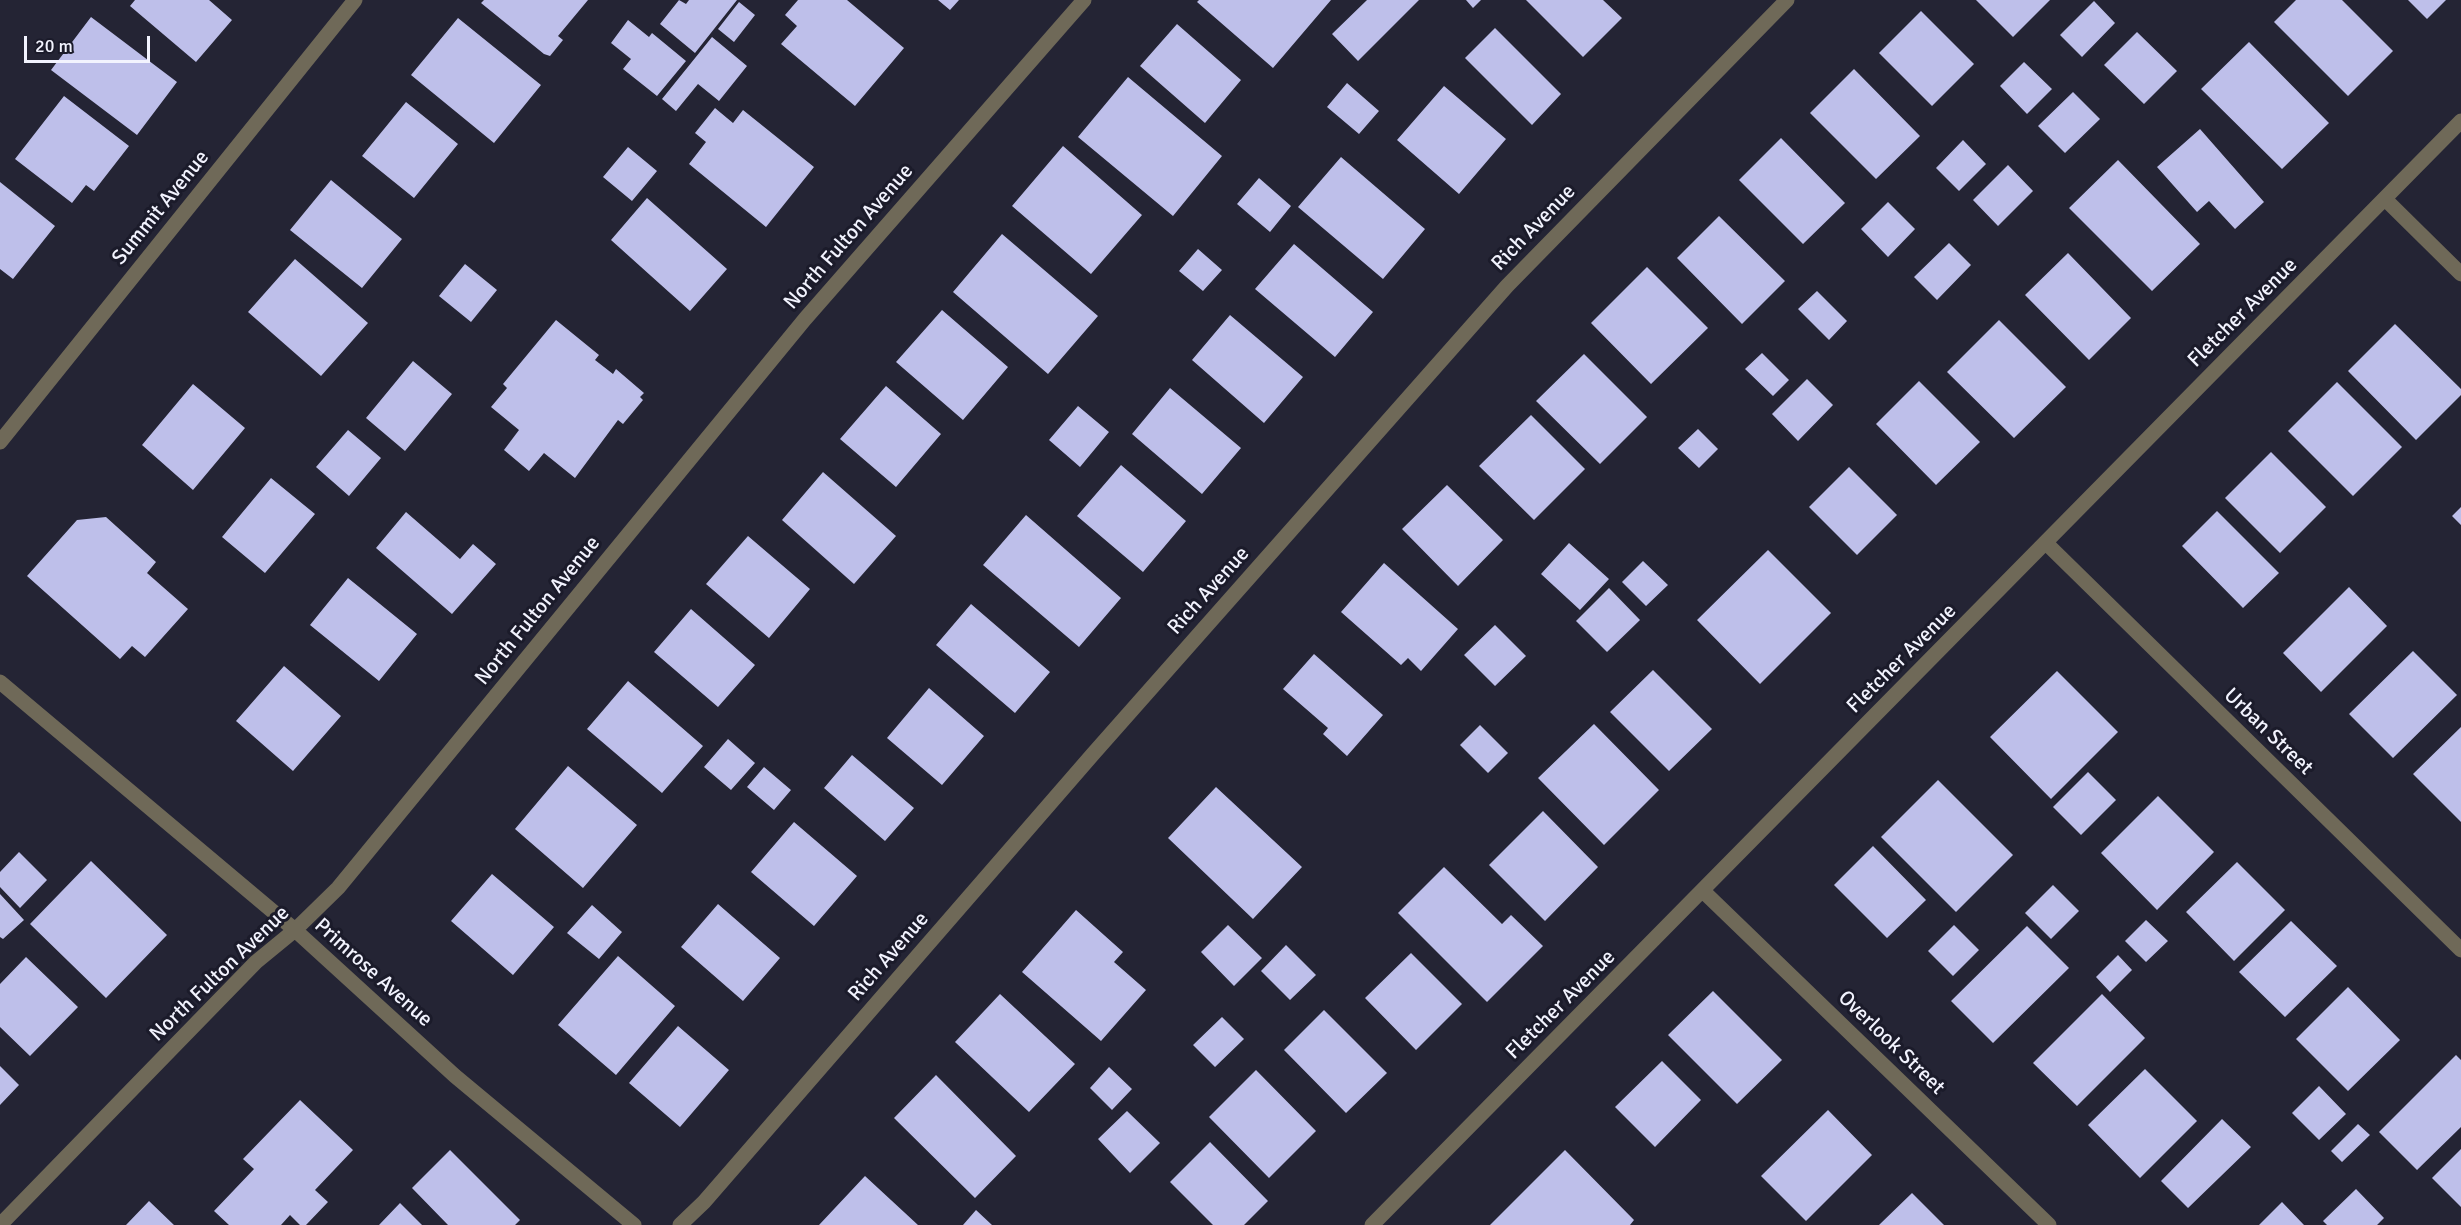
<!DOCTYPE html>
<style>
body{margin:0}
#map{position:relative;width:2461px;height:1225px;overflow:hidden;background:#242434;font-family:Signika,sans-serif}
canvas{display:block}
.scale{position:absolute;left:24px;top:36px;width:126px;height:27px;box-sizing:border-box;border:3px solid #f2f3fe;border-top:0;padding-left:8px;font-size:18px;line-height:21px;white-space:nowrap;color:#f2f3fe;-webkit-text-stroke:4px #1b1b2a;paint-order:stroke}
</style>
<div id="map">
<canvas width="2461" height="1225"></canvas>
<div class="scale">20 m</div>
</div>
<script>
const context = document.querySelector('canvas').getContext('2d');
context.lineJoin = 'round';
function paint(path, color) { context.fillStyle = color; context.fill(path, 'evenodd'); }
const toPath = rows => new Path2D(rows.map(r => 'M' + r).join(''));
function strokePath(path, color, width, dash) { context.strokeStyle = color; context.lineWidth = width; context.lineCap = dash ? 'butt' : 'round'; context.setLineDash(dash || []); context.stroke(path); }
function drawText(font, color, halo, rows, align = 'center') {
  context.font = font + ' Signika,sans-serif'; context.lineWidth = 6; context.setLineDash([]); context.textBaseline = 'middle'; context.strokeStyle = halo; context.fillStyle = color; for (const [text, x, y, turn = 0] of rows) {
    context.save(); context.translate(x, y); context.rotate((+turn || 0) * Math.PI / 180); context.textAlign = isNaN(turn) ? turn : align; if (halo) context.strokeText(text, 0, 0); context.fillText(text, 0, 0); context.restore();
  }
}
paint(toPath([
 [135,0,209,0,232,20,196,62,130,6],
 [484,0,588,0,558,36,563,40,550,56,544,54,481,3],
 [679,0,686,4,689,0,737,0,695,53,660,24],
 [798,0,847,0,904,48,855,106,781,44,797,26,785,15],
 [938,0,959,0,950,10],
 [1199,0,1331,0,1273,68,1197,2],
 [1367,0,1419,0,1358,61,1332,34],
 [1466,0,1481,0,1473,8],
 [1526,0,1603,0,1622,18,1583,57],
 [1976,0,2050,0,2013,37],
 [2296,0,2342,0,2393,51,2348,96,2274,22],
 [2408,0,2446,0,2427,19],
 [2094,1,2115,23,2082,57,2060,35],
 [739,2,755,15,734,42,718,29],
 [1921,11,1974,64,1932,106,1879,53],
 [91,17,177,82,137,135,51,70],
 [458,18,541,85,494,143,411,75],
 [628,20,649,37,652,33,686,61,657,96,623,69,631,59,611,43],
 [1177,24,1241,80,1205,123,1140,66],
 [1495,28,1561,94,1532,125,1465,58],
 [2137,32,2177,71,2144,104,2104,65],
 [712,37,747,66,719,101,698,84,676,111,662,99],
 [2249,42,2329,123,2282,169,2201,89],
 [2024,62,2052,89,2027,114,2000,86],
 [1854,69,1920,136,1876,179,1810,113],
 [1128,77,1222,156,1173,216,1078,137],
 [1347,83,1379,111,1359,134,1327,107],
 [1444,86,1506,139,1459,194,1397,140],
 [2073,92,2100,119,2065,153,2038,126],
 [64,96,129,146,94,191,86,185,72,203,15,159],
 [406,102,458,144,414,198,362,156],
 [715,108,733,123,743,110,814,167,766,227,689,164,706,142,695,133],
 [2200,129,2264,202,2235,229,2209,201,2197,212,2157,167],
 [1781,138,1845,203,1803,244,1739,180],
 [1963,140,1986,164,1959,191,1936,168],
 [1063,146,1142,215,1091,274,1012,206],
 [628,147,657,171,632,201,603,177],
 [1341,157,1425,229,1383,279,1298,207],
 [2118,160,2200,244,2152,291,2069,208],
 [2008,165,2033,191,1998,226,1973,200],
 [1259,178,1291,206,1270,232,1237,204],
 [331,180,402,239,362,288,290,230],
 [0,182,55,226,13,279,0,269],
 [647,198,727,269,690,311,611,240],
 [1888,202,1915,229,1888,257,1861,229],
 [1719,216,1785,281,1742,324,1677,258],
 [1002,234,1098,316,1048,374,953,292],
 [1949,243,1971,265,1937,300,1914,277],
 [1294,244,1373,312,1335,357,1255,289],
 [1198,249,1222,270,1203,291,1179,271],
 [2068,253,2131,318,2089,360,2025,295],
 [295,259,368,323,321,376,248,312],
 [465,264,497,290,471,322,439,296],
 [1647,267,1708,328,1651,384,1591,323],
 [1817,291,1847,321,1829,340,1798,309],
 [942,310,1008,367,963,420,896,362],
 [1230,315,1303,377,1264,423,1192,360],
 [556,320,599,355,595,360,613,374,616,369,644,393,640,397,643,400,623,424,618,420,575,478,544,453,529,471,504,450,519,430,491,407,507,388,503,384],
 [1999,320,2066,387,2014,438,1947,372],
 [2395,324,2461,389,2461,395,2416,440,2348,371],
 [1762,353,1789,380,1773,396,1745,369],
 [1584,354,1647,417,1600,464,1536,401],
 [413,361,452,394,405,451,366,418],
 [1807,379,1833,405,1798,441,1772,414],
 [1919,381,1980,442,1936,485,1876,424],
 [2337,382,2402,447,2353,496,2288,431],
 [193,384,245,428,193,490,142,445],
 [886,386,941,434,896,487,840,439],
 [1170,388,1241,448,1202,494,1132,434],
 [1078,406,1109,432,1080,467,1049,440],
 [1531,415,1585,469,1534,520,1479,466],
 [1698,429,1718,449,1699,468,1678,448],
 [348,430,381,458,349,496,316,467],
 [2271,452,2326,507,2280,553,2225,498],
 [1121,465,1186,521,1143,572,1077,516],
 [1849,467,1897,515,1857,555,1809,507],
 [823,472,896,536,854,584,782,520],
 [271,478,315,514,265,573,222,537],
 [1447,485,1503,540,1458,586,1402,529],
 [2461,507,2461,525,2452,516],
 [2217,511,2279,573,2243,608,2182,546],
 [406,512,460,559,473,544,496,564,452,614,376,548],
 [1026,515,1121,598,1079,647,983,565],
 [106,517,156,562,147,573,188,609,145,657,132,646,120,659,27,576,77,520],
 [748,536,810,589,769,638,706,584],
 [1569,543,1609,579,1580,610,1541,574],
 [1768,550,1831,613,1760,684,1697,620],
 [1643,561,1668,585,1646,606,1622,582],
 [1384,563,1458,629,1421,671,1408,658,1401,665,1341,612],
 [348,578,417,634,379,681,310,625],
 [2349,587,2387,626,2321,692,2283,653],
 [1609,588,1640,620,1607,652,1576,621],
 [971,604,1050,672,1015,713,936,645],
 [691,609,755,665,718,707,654,652],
 [1495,625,1526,656,1495,686,1464,655],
 [2413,651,2457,695,2393,758,2349,714],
 [1314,654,1383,715,1347,756,1323,734,1328,728,1283,689],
 [284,666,341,716,293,771,236,721],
 [1653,670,1712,729,1669,771,1610,712],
 [2057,671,2118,732,2051,799,1990,737],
 [628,681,703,746,662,793,587,729],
 [929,688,984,736,942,785,887,738],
 [1594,724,1659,790,1604,845,1538,778],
 [1480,725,1508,753,1488,773,1460,745],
 [2461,727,2461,822,2413,774],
 [728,739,755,763,731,790,704,767],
 [852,755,914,808,885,841,824,788],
 [568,766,637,825,583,888,515,829],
 [764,767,791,790,774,810,747,787],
 [2088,772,2116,800,2081,835,2053,807],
 [1938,780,2013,855,1956,912,1881,837],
 [1216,787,1302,867,1253,919,1168,838],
 [2158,796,2214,852,2157,910,2101,853],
 [1543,811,1598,867,1545,921,1489,865],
 [794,822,857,876,814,926,751,872],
 [1873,846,1926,900,1887,938,1834,885],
 [19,852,47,880,20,908,0,887,0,872],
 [91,861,167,935,106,998,30,924],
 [2237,862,2285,910,2234,961,2186,912],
 [1444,867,1502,924,1511,915,1543,946,1487,1002,1398,913],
 [492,874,554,927,513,975,451,921],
 [2053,885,2079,911,2051,939,2025,913],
 [0,894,24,920,3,939,0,937],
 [718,904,780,958,743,1001,681,947],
 [592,905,622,932,599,959,567,933],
 [1076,910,1123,952,1114,962,1146,990,1101,1041,1022,972],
 [2146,920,2168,941,2146,962,2125,941],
 [2291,921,2337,966,2285,1017,2239,972],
 [1228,925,1262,958,1234,986,1201,952],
 [1954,925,1979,950,1953,976,1928,951],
 [2027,926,2069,968,1993,1043,1951,1001],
 [1286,945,1316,975,1290,1000,1261,971],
 [1411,953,1462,1004,1416,1050,1365,998],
 [2118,955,2132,970,2110,992,2096,977],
 [618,956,675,1006,616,1075,558,1025],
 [26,957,78,1007,30,1056,0,1027,0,984],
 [2348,987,2400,1040,2348,1091,2296,1039],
 [1713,991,1782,1060,1737,1104,1668,1035],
 [1000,994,1075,1064,1029,1112,955,1042],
 [2102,994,2145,1038,2077,1106,2033,1063],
 [1324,1010,1387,1073,1346,1113,1284,1050],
 [1222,1017,1244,1039,1215,1067,1193,1045],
 [678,1026,729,1070,680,1127,629,1083],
 [2456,1055,2461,1060,2461,1127,2417,1170,2379,1132],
 [1662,1061,1701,1100,1655,1147,1615,1107],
 [0,1066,19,1085,0,1105],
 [1109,1067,1132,1089,1112,1110,1090,1088],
 [2145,1069,2197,1121,2140,1178,2088,1125],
 [1256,1070,1316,1131,1269,1178,1209,1117],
 [936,1075,1016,1156,975,1198,894,1118],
 [2319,1086,2346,1114,2319,1140,2292,1113],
 [300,1100,353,1150,315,1190,328,1202,306,1225,300,1225,290,1215,281,1225,229,1225,214,1211,254,1169,243,1159],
 [1828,1110,1872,1155,1806,1221,1761,1176],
 [1127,1111,1160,1143,1130,1173,1098,1139],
 [2222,1119,2251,1147,2188,1208,2161,1181],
 [2358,1124,2370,1135,2342,1162,2331,1151],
 [1210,1142,1268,1201,1244,1225,1213,1225,1170,1182],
 [2461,1149,2461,1207,2432,1178],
 [450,1150,520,1220,515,1225,448,1225,412,1188],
 [1565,1150,1634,1220,1630,1225,1490,1225],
 [865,1176,918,1225,819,1225],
 [2356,1189,2384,1218,2377,1225,2327,1225,2323,1221],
 [1912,1193,1944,1225,1879,1225],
 [149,1201,174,1225,126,1225],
 [2282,1202,2304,1225,2259,1225],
 [400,1203,422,1225,379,1225],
 [976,1210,992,1225,963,1225]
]), '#bebfea');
strokePath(toPath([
 [2385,199,2461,274],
 [0,442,355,0],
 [2046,543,2461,950],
 [0,682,295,930,455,1076,634,1225],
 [1703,891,2049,1225],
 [0,1225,256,962,295,930,338,888,805,319,1084,0],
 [680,1225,704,1202,1093,754,1507,286,1787,0],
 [1372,1225,2461,121]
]), '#6f6958', 15);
drawText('21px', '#f2f3fe', '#1b1b2a', [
 ["Summit Avenue",161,208,-51],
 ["Rich Avenue",1534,228,-46],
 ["North Fulton Avenue",849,237,-49],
 ["Fletcher Avenue",2243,313,-45],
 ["Rich Avenue",1209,591,-48],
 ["North Fulton Avenue",538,611,-51],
 ["Fletcher Avenue",1902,659,-45],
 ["Urban Street",2268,732,44],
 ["Rich Avenue",889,957,-49],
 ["Primrose Avenue",373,973,42],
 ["North Fulton Avenue",220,974,-44],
 ["Fletcher Avenue",1561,1005,-45],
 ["Overlook Street",1891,1043,44]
]);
</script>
